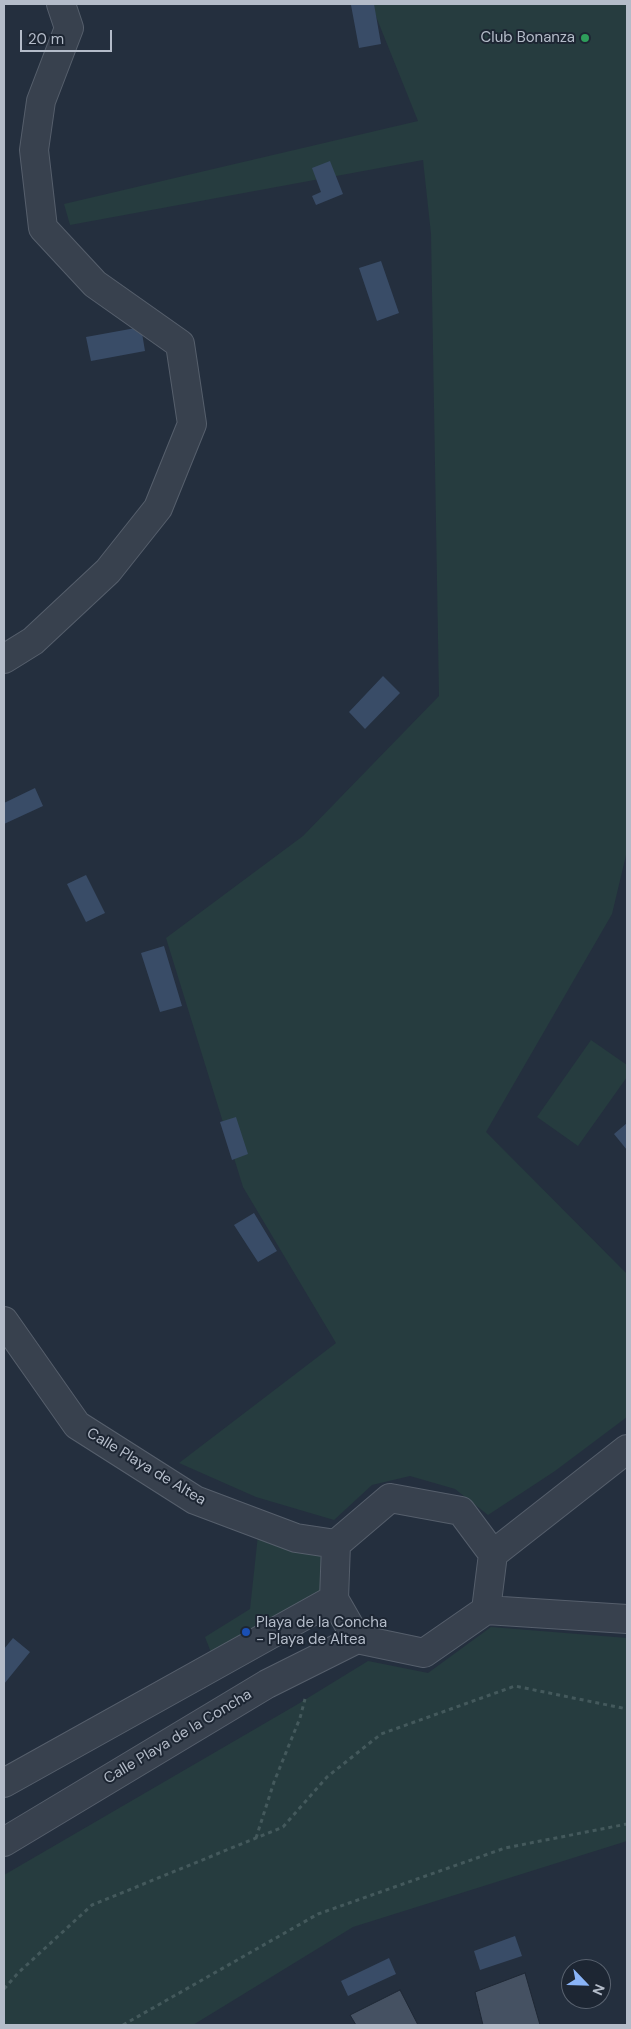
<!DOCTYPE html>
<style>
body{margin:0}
#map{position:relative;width:631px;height:2029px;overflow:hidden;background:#242f3e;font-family:"DM Sans",sans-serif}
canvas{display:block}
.frame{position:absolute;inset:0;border:5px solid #b4bcc9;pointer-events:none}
.north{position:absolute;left:561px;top:1959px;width:50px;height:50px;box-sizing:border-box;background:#1d2633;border:1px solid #59626f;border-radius:50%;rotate:114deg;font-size:14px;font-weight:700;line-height:20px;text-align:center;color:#b4bcc9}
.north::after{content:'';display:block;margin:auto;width:18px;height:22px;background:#8ab4f8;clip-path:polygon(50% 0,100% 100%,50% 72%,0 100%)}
.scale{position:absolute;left:20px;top:30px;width:92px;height:22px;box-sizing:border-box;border:2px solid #b4bcc9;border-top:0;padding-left:6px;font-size:15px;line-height:18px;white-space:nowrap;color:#b4bcc9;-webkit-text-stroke:4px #1d2633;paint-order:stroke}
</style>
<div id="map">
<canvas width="631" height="2029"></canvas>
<div class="frame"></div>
<div class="north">N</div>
<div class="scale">20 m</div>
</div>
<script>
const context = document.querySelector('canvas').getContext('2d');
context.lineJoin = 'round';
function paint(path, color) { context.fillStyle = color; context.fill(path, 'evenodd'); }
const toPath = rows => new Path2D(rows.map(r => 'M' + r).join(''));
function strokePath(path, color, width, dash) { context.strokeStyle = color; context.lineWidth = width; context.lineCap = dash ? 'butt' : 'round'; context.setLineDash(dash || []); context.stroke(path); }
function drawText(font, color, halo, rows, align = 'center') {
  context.font = font + ' "DM Sans",sans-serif'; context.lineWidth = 4; context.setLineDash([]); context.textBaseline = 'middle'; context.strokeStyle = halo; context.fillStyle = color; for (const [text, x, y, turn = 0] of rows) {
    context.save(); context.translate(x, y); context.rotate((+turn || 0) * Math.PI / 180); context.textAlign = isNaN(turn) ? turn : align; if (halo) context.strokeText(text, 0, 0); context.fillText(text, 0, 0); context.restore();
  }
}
paint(toPath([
 [371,4,627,4,627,851,612,914,486,1132,627,1274,627,1417,555,1471,488,1515,455,1489,410,1476,372,1485,334,1520,256,1497,179,1463,336,1343,243,1187,166,938,303,836,439,696,431,234,423,160,70,225,64,204,418,121],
 [591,1040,627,1065,627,1077,578,1146,537,1117],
 [258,1535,327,1554,327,1595,212,1655,205,1637,250,1609],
 [491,1627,627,1638,627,1841,353,1927,193,2025,4,2025,4,1875,298,1704,368,1661,428,1673]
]), '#263c3f');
paint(toPath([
 [359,4,374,4,381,44,359,48,351,5],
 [330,161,343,194,316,205,312,196,321,192,312,168],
 [381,261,399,313,377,321,359,268],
 [141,327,145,351,91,361,86,337],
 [383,676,400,693,365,729,349,712],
 [35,788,43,806,4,824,4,803],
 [86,875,105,913,86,922,67,884],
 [164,946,182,1006,160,1012,141,953],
 [236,1117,248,1154,232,1160,220,1122],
 [627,1123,627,1150,614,1134],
 [254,1213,277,1251,258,1262,234,1225],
 [13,1638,30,1652,4,1684,4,1649],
 [515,1936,522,1956,480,1970,474,1951],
 [389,1958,396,1974,348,1996,341,1981]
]), '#394c67');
const building = toPath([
 [525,1973,540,2025,483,2025,475,1992,525,1973],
 [400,1990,418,2025,356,2025,350,2015,400,1990]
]);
paint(building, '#455162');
strokePath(building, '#1f2835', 1);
const street = toPath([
 [4,659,33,641,108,571,158,508,192,424,180,344,95,284,43,228,34,150,41,101,69,28,61,4],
 [4,1321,77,1425,195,1500,296,1538,336,1544],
 [390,1498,461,1511,493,1554,486,1610,424,1653,357,1639,334,1599,336,1544,390,1498],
 [493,1554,627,1449],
 [486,1610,627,1619],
 [4,1783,334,1599],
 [4,1842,267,1684,357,1639]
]);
strokePath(street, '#565f6c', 30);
strokePath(toPath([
 [256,1838,274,1782,300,1718,305,1699],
 [4,1989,18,1973,92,1905,283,1827,327,1777,381,1734,515,1686,627,1709],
 [123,2025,318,1914,505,1848,627,1824]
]), '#44595c', 3, [4, 4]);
strokePath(street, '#38414e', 28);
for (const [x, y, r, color] of [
 [585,38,5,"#2e9e5b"],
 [246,1632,5,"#1a4fb4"]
]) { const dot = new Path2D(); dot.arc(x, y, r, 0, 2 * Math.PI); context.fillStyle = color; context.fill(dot); strokePath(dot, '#1d2633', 2); }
drawText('15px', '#b4bcc9', '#1d2633', [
 ["Club Bonanza",575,38],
 ["Playa de la Concha",256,1623,"left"],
 ["- Playa de Altea",256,1640,"left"]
], 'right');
drawText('15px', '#b4bcc9', '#1d2633', [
 ["Calle Playa de Altea",146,1467,31],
 ["Calle Playa de la Concha",178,1737,-31]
]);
</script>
